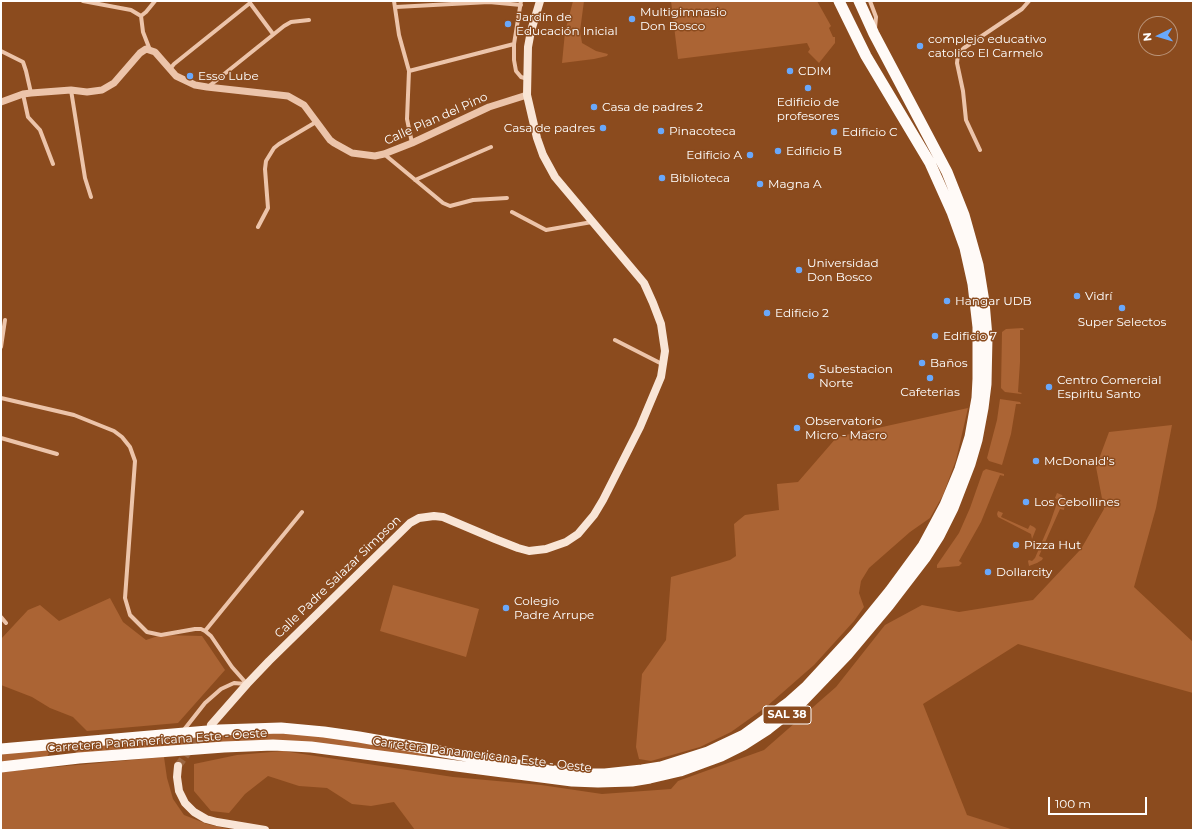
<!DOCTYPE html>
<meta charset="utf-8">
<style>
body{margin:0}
#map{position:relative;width:1194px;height:831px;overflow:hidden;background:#8b4b1e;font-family:Montserrat,sans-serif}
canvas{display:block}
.frame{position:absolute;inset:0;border:2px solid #fff;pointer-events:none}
.north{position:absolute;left:1138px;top:16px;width:40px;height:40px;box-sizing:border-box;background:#8b4b1e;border:1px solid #b99378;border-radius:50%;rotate:265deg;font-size:11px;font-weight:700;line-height:16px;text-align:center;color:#fff}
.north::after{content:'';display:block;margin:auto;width:14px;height:18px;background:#69a8fb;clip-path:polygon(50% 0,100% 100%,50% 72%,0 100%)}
.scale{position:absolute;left:1048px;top:797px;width:99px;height:18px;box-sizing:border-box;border:2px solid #fff;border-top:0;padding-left:5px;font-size:12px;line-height:14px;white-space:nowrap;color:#fff;-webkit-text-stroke:3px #8b4b1e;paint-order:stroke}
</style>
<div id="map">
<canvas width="1194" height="831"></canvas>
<div class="frame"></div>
<div class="north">N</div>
<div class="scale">100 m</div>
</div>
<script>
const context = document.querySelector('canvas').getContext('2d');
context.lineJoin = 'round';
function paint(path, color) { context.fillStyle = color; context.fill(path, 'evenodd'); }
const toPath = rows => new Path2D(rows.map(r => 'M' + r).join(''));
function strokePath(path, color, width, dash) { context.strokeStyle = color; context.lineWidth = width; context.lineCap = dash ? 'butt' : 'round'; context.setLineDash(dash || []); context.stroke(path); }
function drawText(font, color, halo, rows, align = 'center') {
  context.font = font + ' Montserrat,sans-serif'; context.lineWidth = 3; context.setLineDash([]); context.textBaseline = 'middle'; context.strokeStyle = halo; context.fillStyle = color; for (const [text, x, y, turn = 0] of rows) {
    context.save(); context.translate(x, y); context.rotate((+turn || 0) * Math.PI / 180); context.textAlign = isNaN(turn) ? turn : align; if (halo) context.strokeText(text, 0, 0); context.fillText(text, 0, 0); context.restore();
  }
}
paint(toPath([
 [573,1,584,1,580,31,582,43,596,51,608,54,607,56,594,59,562,63,565,32],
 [671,1,817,1,831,26,829,28,833,37,835,37,835,43,819,63,808,52,810,49,807,43,678,59],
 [1023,328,1024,330,1020,330,1020,362,1018,392,1022,393,1021,394,1005,392,1001,388,1002,332,1006,329],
 [1000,399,1020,402,1021,404,1016,404,1011,434,1002,465,989,461,987,458,997,420],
 [968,408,956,460,943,495,930,518,910,532,869,568,861,581,859,593,864,607,854,621,814,665,766,707,731,732,700,747,651,761,639,759,636,747,642,674,666,640,671,577,730,560,736,556,734,524,745,515,779,510,777,484,798,482,837,437],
 [1172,425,1156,508,1134,587,1193,642,1193,693,1018,644,923,704,967,815,1014,830,415,830,394,802,371,806,352,804,327,788,299,786,268,776,245,794,229,813,211,811,194,791,194,764,237,755,283,751,453,777,541,785,602,794,671,789,678,781,764,750,836,687,885,625,922,605,959,612,1033,600,1081,549,1104,509,1096,467,1109,432],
 [986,469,1004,474,1004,476,1000,475,981,522,959,561,962,563,959,566,937,568,937,565,959,533,970,508,983,471],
 [1057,493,1062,495,1063,497,1065,502,1064,510,1060,509,1039,556,1043,558,1042,560,1037,563,1029,566,1028,561,1029,560,1032,561,1035,558,1050,523,1058,500,1055,498],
 [998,511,1003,513,1001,517,1028,529,1030,525,1034,527,1036,529,1032,539,1031,534,998,517,997,514],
 [393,585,479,609,466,657,380,631],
 [110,598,123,622,146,640,161,635,202,636,225,670,178,723,87,731,73,717,50,708,32,697,1,685,1,639,28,610,40,605,59,621],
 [246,731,314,735,425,753,427,757,324,746,77,754,74,750,75,747],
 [48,750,49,753,47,757,1,763,1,753],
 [164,757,167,778,173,799,184,815,207,824,232,830,1,830,1,772]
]), '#ab6434');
strokePath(toPath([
 [178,766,195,742,206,730]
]), '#9c6640', 8, [8, 4]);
strokePath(toPath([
 [83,1,131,10,141,16,143,32,150,50],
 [394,1,399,35,409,71,407,119,412,143],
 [521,1,514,44,514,60,516,71,521,77,528,79],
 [870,1,876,17,875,28],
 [396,7,489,2,521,5],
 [141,16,146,12,155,1],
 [1,51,23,62,26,71,31,93],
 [170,69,174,64,250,3,273,34],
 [409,71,514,44],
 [208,87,284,26,291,22,309,20],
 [71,90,85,178,91,197],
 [23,94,28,117,40,130,53,164],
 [980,150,966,120,963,91,957,63,958,54,964,48,1022,9,1029,1],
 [384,154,443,203,450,206,473,200,507,198],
 [415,180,491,147],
 [512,212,546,230,592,222],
 [258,227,268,208,265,169,266,161,274,148,279,144,316,122],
 [615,340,664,365],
 [1,347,5,320],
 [1,398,74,415,114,431,122,437,130,447,135,461,125,598,130,615,147,632,161,635,195,629,201,629,205,631,211,636,232,667,247,684],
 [1,438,57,454],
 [1,617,6,623],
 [205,631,302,512],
 [183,731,205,703,221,689,234,683,246,684]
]), '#ecc4aa', 4);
strokePath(toPath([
 [1,102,23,94,31,93,71,90,87,92,102,90,114,83,140,53,146,49,155,52,176,76,195,85,207,87,288,96,304,105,330,140,334,143,352,153,375,156,384,154,412,143,489,107,527,95]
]), '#ecc4aa', 7);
strokePath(toPath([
 [211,725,247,684,269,661,410,523,419,518,434,516,443,517,495,539,518,548,529,551,546,549,566,542,578,534,594,515,603,500,640,427,661,377,665,351,661,324,653,303,644,283,555,177,543,155,537,138,527,95,528,47,531,31,540,1],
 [178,766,177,777,179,791,185,803,194,812,206,819,217,822,265,830]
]), '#f9e5d6', 8);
strokePath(toPath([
 [1,749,219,730,281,728,324,732,359,737,546,770,580,774,605,774,642,770,661,767,708,752,744,735,788,703,807,686,855,634,890,591,923,546,945,505,960,469,970,437,977,398,978,379,978,327,973,284,965,248,952,212,930,163,866,56,839,1],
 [1,767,79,758,224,747,273,745,311,747,572,781,598,782,632,781,650,778,680,771,721,756,743,745,768,729,801,703,847,655,889,605,925,558,939,536,953,508,970,464,977,440,983,408,986,384,987,337,984,302,978,265,964,215,947,172,874,34,859,1]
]), '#fffaf7', 11);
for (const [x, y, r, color] of [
 [632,19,4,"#69a8fb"],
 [508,24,4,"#69a8fb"],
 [920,46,4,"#69a8fb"],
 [790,71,4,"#69a8fb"],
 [190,76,4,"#69a8fb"],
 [808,88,4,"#69a8fb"],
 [594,107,4,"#69a8fb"],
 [603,128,4,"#69a8fb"],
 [661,131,4,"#69a8fb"],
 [834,132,4,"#69a8fb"],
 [778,151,4,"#69a8fb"],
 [750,155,4,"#69a8fb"],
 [662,178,4,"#69a8fb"],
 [760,184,4,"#69a8fb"],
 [799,270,4,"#69a8fb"],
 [1077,296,4,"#69a8fb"],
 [947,301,4,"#69a8fb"],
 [1122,308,4,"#69a8fb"],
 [767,313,4,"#69a8fb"],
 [935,336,4,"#69a8fb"],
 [922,363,4,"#69a8fb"],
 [811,376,4,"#69a8fb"],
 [930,378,4,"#69a8fb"],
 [1049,387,4,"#69a8fb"],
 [797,428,4,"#69a8fb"],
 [1036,461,4,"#69a8fb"],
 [1026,502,4,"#69a8fb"],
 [1016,545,4,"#69a8fb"],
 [988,572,4,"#69a8fb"],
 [506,608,4,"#69a8fb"]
]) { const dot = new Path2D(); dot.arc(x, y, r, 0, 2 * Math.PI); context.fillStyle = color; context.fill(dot); strokePath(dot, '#8b4b1e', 1.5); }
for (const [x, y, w] of [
 [787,715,48]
]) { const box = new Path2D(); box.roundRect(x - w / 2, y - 9, w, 18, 3); context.fillStyle = '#8b4b1e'; context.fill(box); strokePath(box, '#fff', 1); }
drawText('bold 11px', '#fff', null, [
 ["SAL 38",787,715]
]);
drawText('12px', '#fff', '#8b4b1e', [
 ["Multigimnasio",640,12],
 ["Don Bosco",640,26],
 ["Jardín de",516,17],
 ["Educación Inicial",516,31],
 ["complejo educativo",928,39],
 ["catolico El Carmelo",928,53],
 ["CDIM",798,71],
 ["Esso Lube",198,76],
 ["Edificio de",808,102,"center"],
 ["profesores",808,116,"center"],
 ["Casa de padres 2",602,107],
 ["Casa de padres",595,128,"right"],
 ["Pinacoteca",669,131],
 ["Edificio C",842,132],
 ["Edificio B",786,151],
 ["Edificio A",742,155,"right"],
 ["Biblioteca",670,178],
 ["Magna A",768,184],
 ["Universidad",807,263],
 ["Don Bosco",807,277],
 ["Vidrí",1085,296],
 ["Hangar UDB",955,301],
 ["Edificio 2",775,313],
 ["Super Selectos",1122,322,"center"],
 ["Edificio 7",943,336],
 ["Baños",930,363],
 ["Subestacion",819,369],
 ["Norte",819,383],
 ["Centro Comercial",1057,380],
 ["Espiritu Santo",1057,394],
 ["Cafeterias",930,392,"center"],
 ["Observatorio",805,421],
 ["Micro - Macro",805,435],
 ["McDonald's",1044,461],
 ["Los Cebollines",1034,502],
 ["Pizza Hut",1024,545],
 ["Dollarcity",996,572],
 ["Colegio",514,601],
 ["Padre Arrupe",514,615]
], 'left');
drawText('12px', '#fff', '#8b4b1e', [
 ["Calle Plan del Pino",436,119,-24],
 ["Calle Padre Salazar Simpson",338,577,-44],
 ["Carretera Panamericana Este - Oeste",157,741,-4],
 ["Carretera Panamericana Este - Oeste",482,755,7]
]);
</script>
